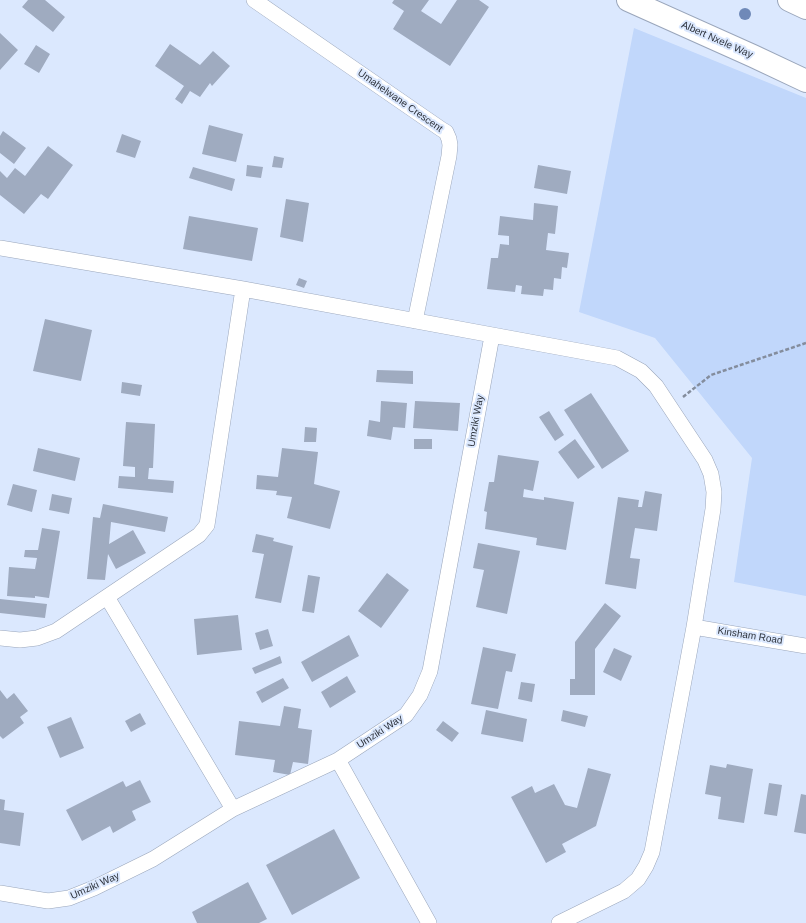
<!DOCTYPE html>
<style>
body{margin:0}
canvas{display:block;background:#dbe8fe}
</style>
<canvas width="806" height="923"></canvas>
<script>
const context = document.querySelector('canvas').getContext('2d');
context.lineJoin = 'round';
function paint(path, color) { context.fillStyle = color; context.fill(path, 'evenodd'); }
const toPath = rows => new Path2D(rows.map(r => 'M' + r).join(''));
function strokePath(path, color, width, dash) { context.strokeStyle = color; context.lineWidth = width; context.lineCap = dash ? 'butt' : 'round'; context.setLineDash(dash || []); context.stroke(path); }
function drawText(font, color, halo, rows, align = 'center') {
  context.font = font + ' Arial,sans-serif'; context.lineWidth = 4; context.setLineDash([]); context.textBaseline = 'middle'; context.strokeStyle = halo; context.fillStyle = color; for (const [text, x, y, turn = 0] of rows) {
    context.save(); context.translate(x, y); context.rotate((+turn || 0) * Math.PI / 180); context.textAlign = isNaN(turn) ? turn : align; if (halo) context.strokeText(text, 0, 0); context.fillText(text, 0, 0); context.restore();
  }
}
paint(toPath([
 [634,28,806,98,806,596,734,582,752,458,655,338,579,312]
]), '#c1d7fb');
paint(toPath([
 [28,0,45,0,65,17,53,32,22,7],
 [394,0,429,0,421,11,441,24,457,0,479,0,489,7,450,66,393,29,404,11,392,3],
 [0,33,18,50,0,70],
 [170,44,200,65,213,51,230,66,212,86,210,83,200,97,190,91,182,104,175,99,184,86,155,66],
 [36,45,50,54,39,73,24,64],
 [209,125,243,134,236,162,202,154],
 [3,131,26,148,14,164,0,153,0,136],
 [122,134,141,141,135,158,116,152],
 [48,146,73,165,48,199,41,194,24,214,0,195,0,171,7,178,15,168,25,176],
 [274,156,284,158,282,168,272,167],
 [247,165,263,167,261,178,246,176],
 [538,165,571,171,567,194,534,188],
 [193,167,235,179,232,191,189,178],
 [286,199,309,203,303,242,280,237],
 [534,203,558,206,555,234,548,233,546,250,569,253,567,268,562,267,561,279,554,278,553,290,544,289,543,296,521,294,522,286,516,285,515,292,487,289,491,258,498,258,500,244,509,245,509,236,498,235,500,216,533,220],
 [189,216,258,228,252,261,183,249],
 [299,278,307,281,304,288,296,285],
 [45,319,92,330,81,381,33,371],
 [377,370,413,371,413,384,376,382],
 [122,382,142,385,140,396,121,393],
 [591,393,629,451,602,469,564,410],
 [381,401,407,403,405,428,393,427,391,440,367,436,369,420,380,422],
 [415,401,460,403,458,431,413,428],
 [549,411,564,435,555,441,539,417],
 [126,422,155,424,153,468,149,468,148,479,174,481,173,493,118,488,119,476,135,477,135,467,123,466],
 [305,427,317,428,316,442,304,442],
 [414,439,432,439,432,449,414,449],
 [575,439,595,467,578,479,558,452],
 [38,448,80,458,75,481,33,471],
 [282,448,318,452,314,484,340,491,330,529,287,518,292,497,276,495,277,491,256,489,257,475,278,477],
 [498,455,539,461,533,491,524,489,523,497,544,500,544,497,574,502,566,550,536,545,537,538,485,529,487,512,484,511,489,482,494,482],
 [13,484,37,490,32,512,7,505],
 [645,491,662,494,657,531,635,528,630,558,640,559,636,589,605,584,618,497,639,500,638,507,642,507],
 [52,494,72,498,69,514,49,510],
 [103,504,168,517,165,532,111,522,109,544,133,530,146,553,116,569,108,554,105,580,87,579,93,517,100,518],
 [42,528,60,531,49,598,35,596,35,598,7,596,9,567,35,569,37,558,24,557,25,550,38,550],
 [256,534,274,538,273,541,293,546,281,603,255,598,264,554,252,552],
 [478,543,520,551,507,614,476,607,484,570,473,568],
 [387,573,409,590,381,628,358,611],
 [308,575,320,577,314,613,302,611],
 [0,599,47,604,45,618,0,613],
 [605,603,621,616,595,649,595,695,570,695,570,679,575,679,575,642],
 [238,615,242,650,197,655,194,619],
 [268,629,273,646,260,650,255,633],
 [349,635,359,656,312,682,301,662],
 [483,647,516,654,512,672,506,671,498,709,471,704],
 [614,648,632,656,621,681,603,672],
 [280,656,282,663,255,674,252,668],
 [347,676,356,692,330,708,321,692],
 [283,678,289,688,262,703,256,692],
 [521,682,535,684,532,702,518,699],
 [0,690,7,699,14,693,28,711,20,717,24,723,3,739,0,736],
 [284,706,301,709,298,728,312,730,308,764,293,762,290,775,273,772,275,760,235,755,239,721,280,726],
 [486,710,527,719,523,742,481,734],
 [563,710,588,716,585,727,561,721],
 [140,713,146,724,131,732,125,721],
 [71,717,84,748,60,758,47,727],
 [443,721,459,733,452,742,436,730],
 [727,764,753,769,744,823,718,819,721,797,705,794,710,765,726,768],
 [588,768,611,774,596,826,562,844,566,852,546,863,511,797,532,786,535,793,554,784,565,805,577,808],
 [140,780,151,802,132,811,136,820,113,833,110,826,82,841,66,810,123,781,126,787],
 [769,783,782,785,777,816,764,814],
 [801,794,806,795,806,834,794,832],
 [0,799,5,800,4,810,24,813,20,846,0,843],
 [334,829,360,878,292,915,266,865],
 [248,882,267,919,259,923,197,923,192,912]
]), '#9fabc0');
const street = toPath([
 [254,0,441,129,446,132,449,139,450,145,449,156,415,321],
 [0,248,243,289,617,358,641,371,656,386,705,460,711,474,714,492,713,509,694,627,652,852,646,866,638,879,624,891,559,923],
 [107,597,233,809],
 [694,627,806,646],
 [0,638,20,640,37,638,56,631,199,535,207,525,243,289],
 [338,760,429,923],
 [0,893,48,901,69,898,94,888,153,859,233,809,338,760,406,715,420,695,430,671,492,336]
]);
const secondary = toPath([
 [628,0,753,56,806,81],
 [789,0,806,8]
]);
strokePath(street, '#9aa6bb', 16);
strokePath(secondary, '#9aa6bb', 24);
strokePath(toPath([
 [683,397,711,375,806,343]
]), '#848d9d', 2.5, [4, 2]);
strokePath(street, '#fff', 15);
strokePath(secondary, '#fff', 22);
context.fillStyle = '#6f89b8';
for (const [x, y] of [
 [745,14]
]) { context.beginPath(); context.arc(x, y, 6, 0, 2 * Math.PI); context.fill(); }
drawText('10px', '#2d323b', '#dbe8fe', [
 ["Albert Nxele Way",717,40,24],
 ["Umahelwane Crescent",400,101,35],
 ["Umziki Way",476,421,-80],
 ["Kinsham Road",750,636,9],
 ["Umziki Way",380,732,-33],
 ["Umziki Way",95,886,-24]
]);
</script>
